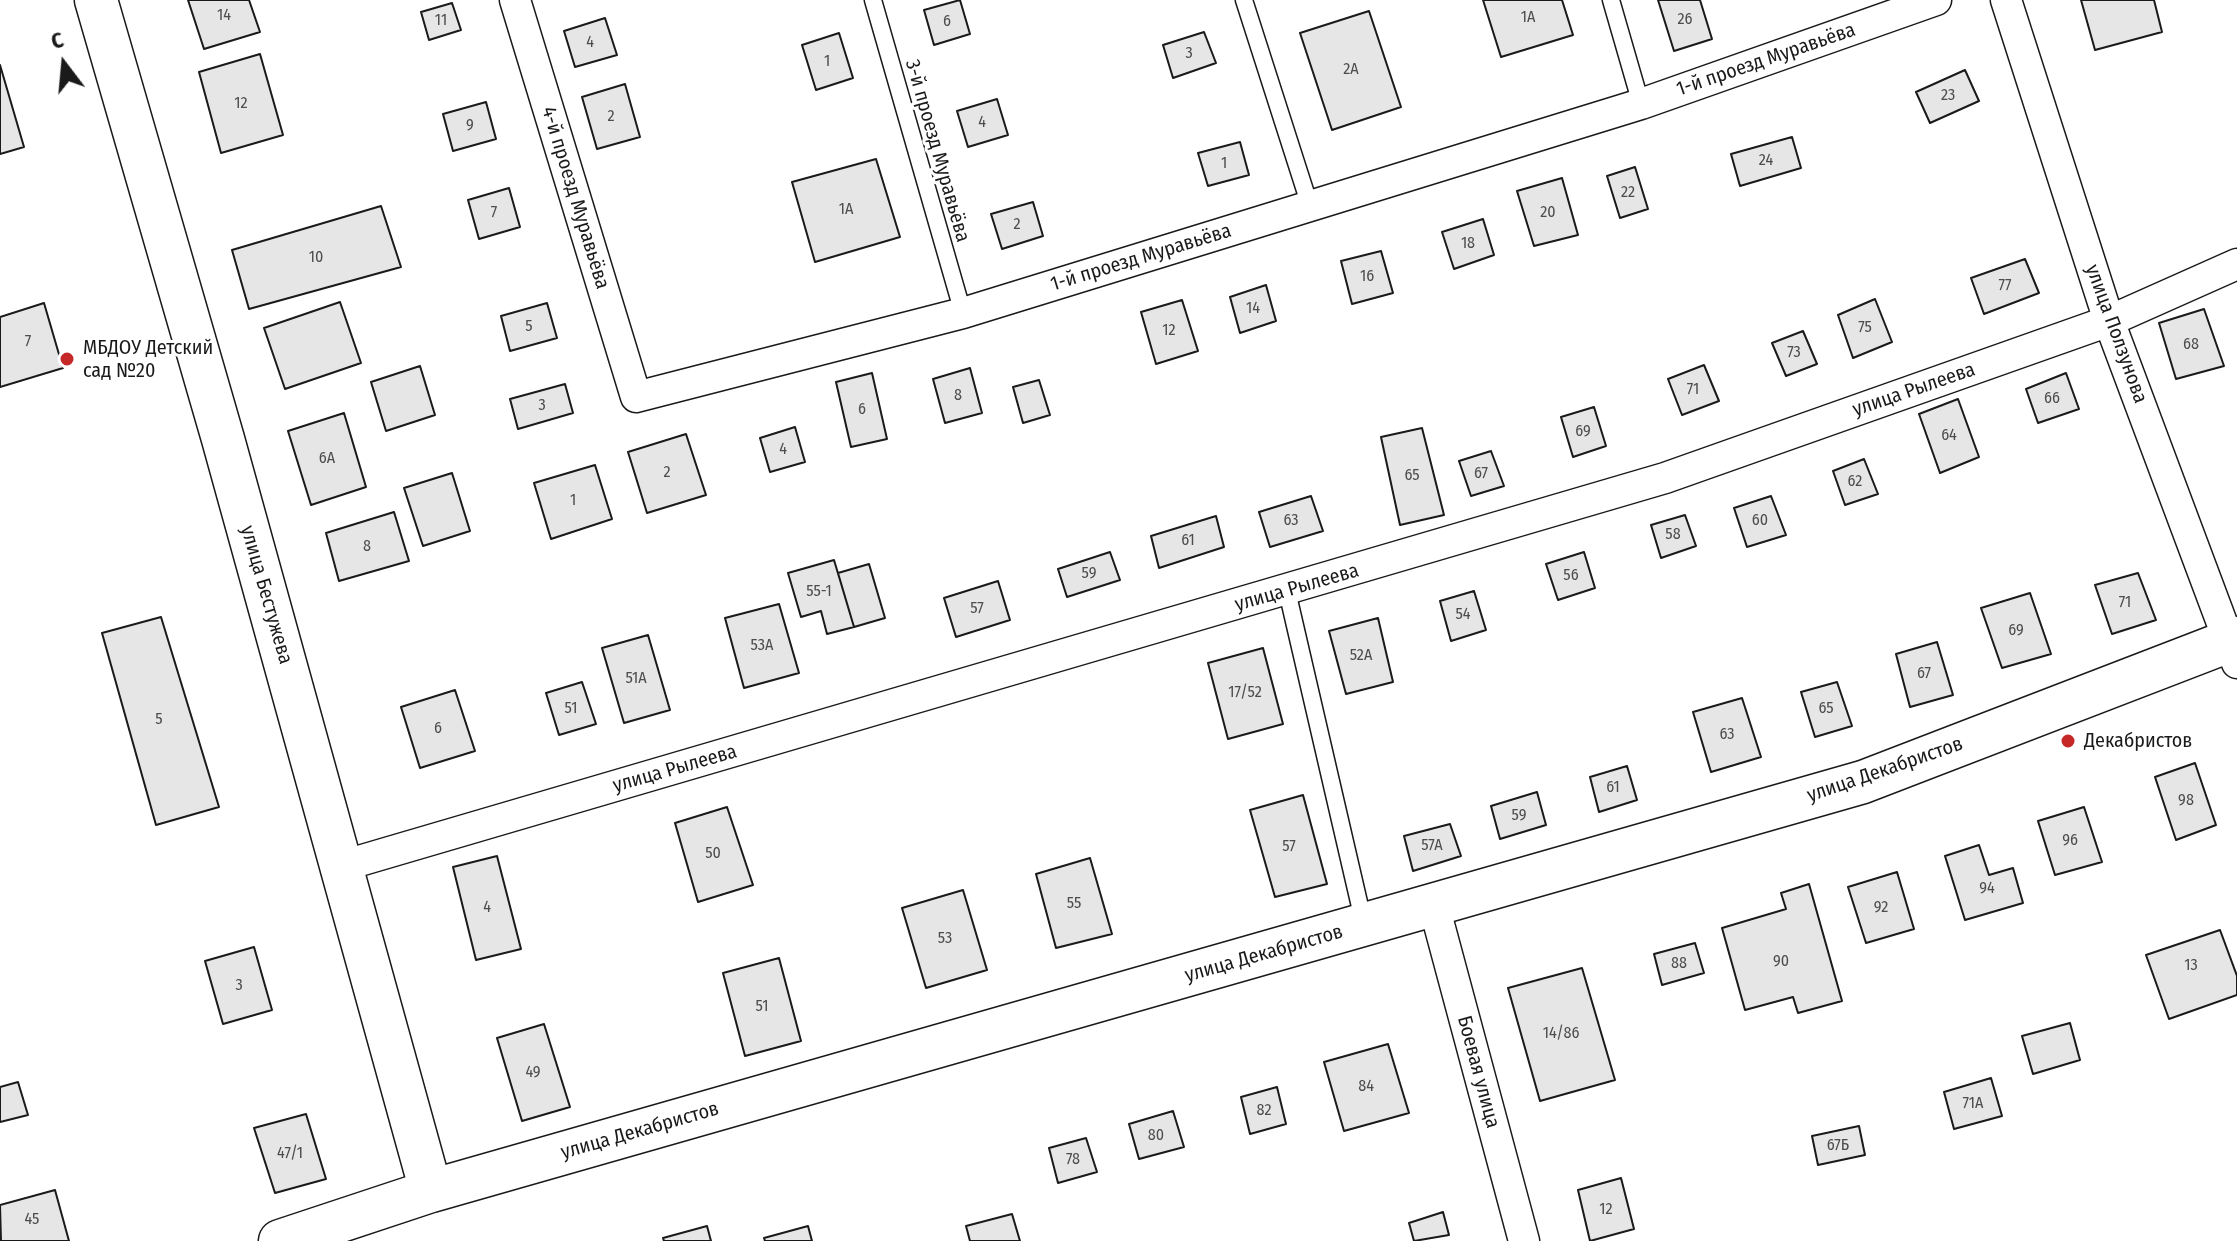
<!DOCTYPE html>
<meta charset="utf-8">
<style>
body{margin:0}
#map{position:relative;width:2237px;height:1241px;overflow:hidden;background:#fff;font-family:"Fira Sans Condensed",sans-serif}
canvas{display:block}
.north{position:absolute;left:24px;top:24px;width:80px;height:80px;-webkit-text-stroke:6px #fff;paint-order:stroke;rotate:344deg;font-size:22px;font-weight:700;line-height:32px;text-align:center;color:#1a1a1a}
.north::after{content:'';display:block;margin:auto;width:28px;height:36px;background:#1a1a1a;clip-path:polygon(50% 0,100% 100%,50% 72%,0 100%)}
</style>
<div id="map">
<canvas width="2237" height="1241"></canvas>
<div class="north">С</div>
</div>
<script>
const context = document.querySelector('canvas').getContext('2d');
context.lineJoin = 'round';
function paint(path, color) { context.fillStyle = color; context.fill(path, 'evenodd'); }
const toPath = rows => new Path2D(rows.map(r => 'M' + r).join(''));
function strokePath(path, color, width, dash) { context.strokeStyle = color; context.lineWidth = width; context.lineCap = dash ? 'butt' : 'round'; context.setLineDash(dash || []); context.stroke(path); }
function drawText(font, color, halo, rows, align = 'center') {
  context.font = font + ' "Fira Sans Condensed",sans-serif'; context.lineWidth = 6; context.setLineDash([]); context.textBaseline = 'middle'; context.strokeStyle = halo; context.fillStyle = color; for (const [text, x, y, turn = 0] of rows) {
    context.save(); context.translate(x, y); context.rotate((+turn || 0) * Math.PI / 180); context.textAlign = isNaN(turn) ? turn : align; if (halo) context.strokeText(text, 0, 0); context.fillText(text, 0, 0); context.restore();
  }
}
const building = toPath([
 [188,0,249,0,260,32,204,49,188,0],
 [960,0,970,34,934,45,924,10,960,0],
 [1483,0,1562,0,1573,35,1501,57,1483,0],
 [1658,0,1700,0,1712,39,1674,51,1658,0],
 [2081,0,2154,0,2162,32,2095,50,2081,0],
 [452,3,461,30,429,40,421,12,452,3],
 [1369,11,1401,107,1332,130,1300,33,1369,11],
 [605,18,617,55,575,67,564,31,605,18],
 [1204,32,1216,63,1173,78,1163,45,1204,32],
 [839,33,853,78,816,90,802,45,839,33],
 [260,54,283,135,221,153,199,72,260,54],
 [0,65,24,147,0,154,0,65],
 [1965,70,1979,101,1930,123,1916,92,1965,70],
 [625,84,640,137,597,149,582,97,625,84],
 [997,99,1008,135,968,147,957,111,997,99],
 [486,102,496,139,453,151,443,114,486,102],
 [1792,137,1801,168,1740,186,1731,154,1792,137],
 [1240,142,1249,175,1208,186,1198,153,1240,142],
 [876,159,900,237,815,262,792,182,876,159],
 [1635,167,1648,209,1620,218,1607,176,1635,167],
 [1562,178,1578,235,1534,246,1517,191,1562,178],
 [509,188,520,227,479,239,468,200,509,188],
 [1033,202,1043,236,1002,249,991,214,1033,202],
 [381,206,401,267,249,309,232,250,381,206],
 [1483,219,1494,255,1454,269,1442,232,1483,219],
 [1381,251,1393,293,1352,304,1341,261,1381,251],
 [2025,259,2039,293,1984,314,1971,278,2025,259],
 [1266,285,1276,321,1240,333,1230,297,1266,285],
 [1875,299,1892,342,1853,358,1838,315,1875,299],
 [1182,300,1198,351,1156,364,1141,312,1182,300],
 [340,302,361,363,285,389,264,328,340,302],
 [44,303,63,368,0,387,0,317,44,303],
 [547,303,557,338,510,351,501,316,547,303],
 [2204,309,2224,366,2176,379,2159,323,2204,309],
 [1803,331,1817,364,1786,376,1772,343,1803,331],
 [1704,365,1719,401,1682,415,1668,379,1704,365],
 [420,366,435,415,386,431,371,382,420,366],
 [970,368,982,413,945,423,933,379,970,368],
 [872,373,887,439,851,447,836,382,872,373],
 [2066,373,2079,409,2038,423,2026,389,2066,373],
 [1039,380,1050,415,1023,423,1013,387,1039,380],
 [565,384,573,413,518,429,510,399,565,384],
 [1958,399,1979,457,1940,473,1919,414,1958,399],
 [1594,407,1606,446,1573,457,1561,417,1594,407],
 [344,413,366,487,311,505,288,431,344,413],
 [795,427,805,462,770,472,760,438,795,427],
 [1422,428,1444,515,1400,525,1381,437,1422,428],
 [686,434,706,495,647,513,628,452,686,434],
 [1491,451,1504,486,1471,496,1459,461,1491,451],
 [1864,459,1878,494,1845,505,1833,471,1864,459],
 [595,465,612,519,551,539,534,483,595,465],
 [452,473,470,531,423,546,404,488,452,473],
 [1311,496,1323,531,1270,547,1259,512,1311,496],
 [1771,496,1786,535,1747,547,1734,508,1771,496],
 [394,512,409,561,339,581,326,533,394,512],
 [1685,515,1696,546,1661,558,1651,525,1685,515],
 [1216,516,1224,547,1159,568,1151,536,1216,516],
 [1110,552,1120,580,1067,597,1058,569,1110,552],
 [1584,552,1595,588,1558,600,1546,564,1584,552],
 [834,560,854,627,827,634,821,611,801,617,788,573,834,560],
 [869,564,885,618,854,627,838,573,869,564],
 [2138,573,2156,620,2112,634,2095,585,2138,573],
 [998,581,1010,620,956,637,944,598,998,581],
 [1474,591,1486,630,1451,641,1440,601,1474,591],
 [2030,593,2051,654,2002,668,1981,608,2030,593],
 [779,604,799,673,744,688,725,618,779,604],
 [161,617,219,807,156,825,102,633,161,617],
 [1378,618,1393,682,1346,694,1329,631,1378,618],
 [648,635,670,710,624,723,602,648,648,635],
 [1937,642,1953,695,1910,707,1896,654,1937,642],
 [1263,648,1283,724,1228,739,1208,663,1263,648],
 [582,682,596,724,559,735,546,693,582,682],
 [1837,682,1852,726,1815,737,1801,692,1837,682],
 [455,690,475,751,420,768,401,707,455,690],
 [1742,698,1761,757,1711,772,1693,712,1742,698],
 [2195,763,2216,825,2176,840,2155,777,2195,763],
 [1627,766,1637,800,1599,812,1590,777,1627,766],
 [1537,792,1546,825,1500,839,1491,806,1537,792],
 [1303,795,1327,884,1275,897,1250,810,1303,795],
 [727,807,753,885,698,902,675,823,727,807],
 [2084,807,2102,862,2055,875,2038,821,2084,807],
 [1450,824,1461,856,1413,871,1404,836,1450,824],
 [1979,845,1989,875,2013,868,2023,903,1965,920,1945,856,1979,845],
 [497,856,521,949,476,960,453,867,497,856],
 [1090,858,1112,934,1056,948,1036,874,1090,858],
 [1897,872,1914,929,1866,943,1848,887,1897,872],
 [1809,884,1842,1001,1798,1013,1793,997,1745,1010,1722,928,1786,909,1781,893,1809,884],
 [963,890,987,970,926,988,902,908,963,890],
 [2220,930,2237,976,2237,995,2169,1019,2146,955,2220,930],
 [1695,943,1704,973,1662,985,1654,954,1695,943],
 [254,947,272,1010,223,1024,205,961,254,947],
 [779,958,801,1041,745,1056,723,973,779,958],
 [1582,968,1615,1080,1540,1101,1508,988,1582,968],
 [2070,1023,2080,1060,2033,1074,2022,1036,2070,1023],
 [544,1024,570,1107,522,1121,497,1038,544,1024],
 [1388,1044,1409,1113,1344,1131,1324,1062,1388,1044],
 [1991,1078,2002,1116,1954,1129,1944,1092,1991,1078],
 [18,1082,28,1115,0,1122,0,1087,18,1082],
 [1277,1087,1286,1124,1250,1134,1241,1097,1277,1087],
 [1173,1111,1184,1147,1139,1159,1129,1124,1173,1111],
 [306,1114,326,1179,275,1193,254,1128,306,1114],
 [1859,1126,1865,1155,1818,1165,1812,1136,1859,1126],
 [1086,1138,1097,1172,1058,1183,1049,1148,1086,1138],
 [1621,1178,1634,1229,1590,1241,1578,1190,1621,1178],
 [55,1190,69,1241,1,1241,0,1205,55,1190],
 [1443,1212,1449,1235,1414,1241,1409,1223,1443,1212],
 [1012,1214,1020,1241,970,1241,966,1226,1012,1214],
 [707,1226,711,1241,664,1241,663,1238,707,1226],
 [808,1226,812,1241,765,1241,764,1238,808,1226]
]);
paint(building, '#e6e6e6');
strokePath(building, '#1a1a1a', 2);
const lane = toPath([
 [873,0,963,313],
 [1244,0,1310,206],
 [1611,0,1641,104],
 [1287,591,1364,924]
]);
const street = toPath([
 [515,0,636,397,963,313,1641,104,1936,0],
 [2006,0,2109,321,2237,663],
 [342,866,1665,478,2109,321,2237,264],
 [1433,902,1524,1241]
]);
const secondary = toPath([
 [96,0,223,439,431,1191],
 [280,1241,431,1191,1863,782,2237,638]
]);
strokePath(lane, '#1a1a1a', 19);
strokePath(street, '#1a1a1a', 33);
strokePath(secondary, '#1a1a1a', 45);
strokePath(lane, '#fff', 16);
strokePath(street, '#fff', 30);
strokePath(secondary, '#fff', 42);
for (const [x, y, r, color] of [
 [67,359,8,"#c62828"],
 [2068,741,8,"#c62828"]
]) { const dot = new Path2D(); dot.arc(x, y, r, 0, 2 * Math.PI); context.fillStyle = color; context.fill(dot); strokePath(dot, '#fff', 3); }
drawText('16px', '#4d4d4d', null, [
 ["14",224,16],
 ["1А",1528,18],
 ["26",1685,20],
 ["11",441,21],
 ["6",947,22],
 ["4",590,43],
 ["3",1189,54],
 ["1",827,62],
 ["2А",1351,70],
 ["23",1948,96],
 ["12",241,104],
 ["2",611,117],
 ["4",982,123],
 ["9",470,126],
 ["24",1766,161],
 ["1",1224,164],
 ["22",1628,193],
 ["1А",846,210],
 ["7",494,213],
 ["20",1548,213],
 ["2",1017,225],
 ["18",1468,244],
 ["10",316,258],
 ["16",1367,277],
 ["77",2005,286],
 ["14",1253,309],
 ["5",529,327],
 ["75",1865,328],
 ["12",1169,331],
 ["7",28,342],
 ["68",2191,345],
 ["73",1794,353],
 ["71",1693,390],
 ["8",958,396],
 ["66",2052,399],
 ["3",542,406],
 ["6",862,410],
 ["69",1583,432],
 ["64",1949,436],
 ["4",783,450],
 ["6А",327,459],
 ["2",667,473],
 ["67",1481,474],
 ["65",1412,476],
 ["62",1855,482],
 ["1",573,501],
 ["63",1291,521],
 ["60",1760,521],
 ["58",1673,535],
 ["61",1188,541],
 ["8",367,547],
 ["59",1089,574],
 ["56",1571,576],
 ["55-1",819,592],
 ["71",2125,603],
 ["57",977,609],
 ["54",1463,615],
 ["69",2016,631],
 ["53А",762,646],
 ["52А",1361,656],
 ["67",1924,674],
 ["51А",636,679],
 ["17/52",1245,693],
 ["51",571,709],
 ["65",1826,709],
 ["5",159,720],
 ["6",438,729],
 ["63",1727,735],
 ["61",1613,788],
 ["98",2186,801],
 ["59",1519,816],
 ["96",2070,841],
 ["57А",1432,846],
 ["57",1289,847],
 ["50",713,854],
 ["94",1987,889],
 ["55",1074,904],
 ["4",487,908],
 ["92",1881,908],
 ["53",945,939],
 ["90",1781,962],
 ["88",1679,964],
 ["13",2191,966],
 ["3",239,986],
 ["51",762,1007],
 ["14/86",1561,1034],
 ["49",533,1073],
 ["84",1366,1087],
 ["71А",1973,1104],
 ["82",1264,1111],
 ["80",1156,1136],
 ["67Б",1838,1146],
 ["47/1",290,1154],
 ["78",1073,1160],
 ["12",1606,1210],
 ["45",32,1220]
]);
drawText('20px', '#1a1a1a', '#fff', [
 ["1-й проезд Муравьёва",1766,60,-19],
 ["3-й проезд Муравьёва",937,151,74],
 ["4-й проезд Муравьёва",575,198,73],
 ["1-й проезд Муравьёва",1141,258,-17],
 ["улица Ползунова",2116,334,70],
 ["улица Рылеева",1914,390,-19],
 ["улица Рылеева",1297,588,-16],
 ["улица Бестужева",266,595,74],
 ["улица Рылеева",675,769,-16],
 ["улица Декабристов",1885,770,-19],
 ["улица Декабристов",1264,954,-16],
 ["Боевая улица",1478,1072,75],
 ["улица Декабристов",640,1131,-16]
]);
drawText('20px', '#1a1a1a', '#fff', [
 ["МБДОУ Детский",83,348],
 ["сад №20",83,371],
 ["Декабристов",2084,741]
], 'left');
</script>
